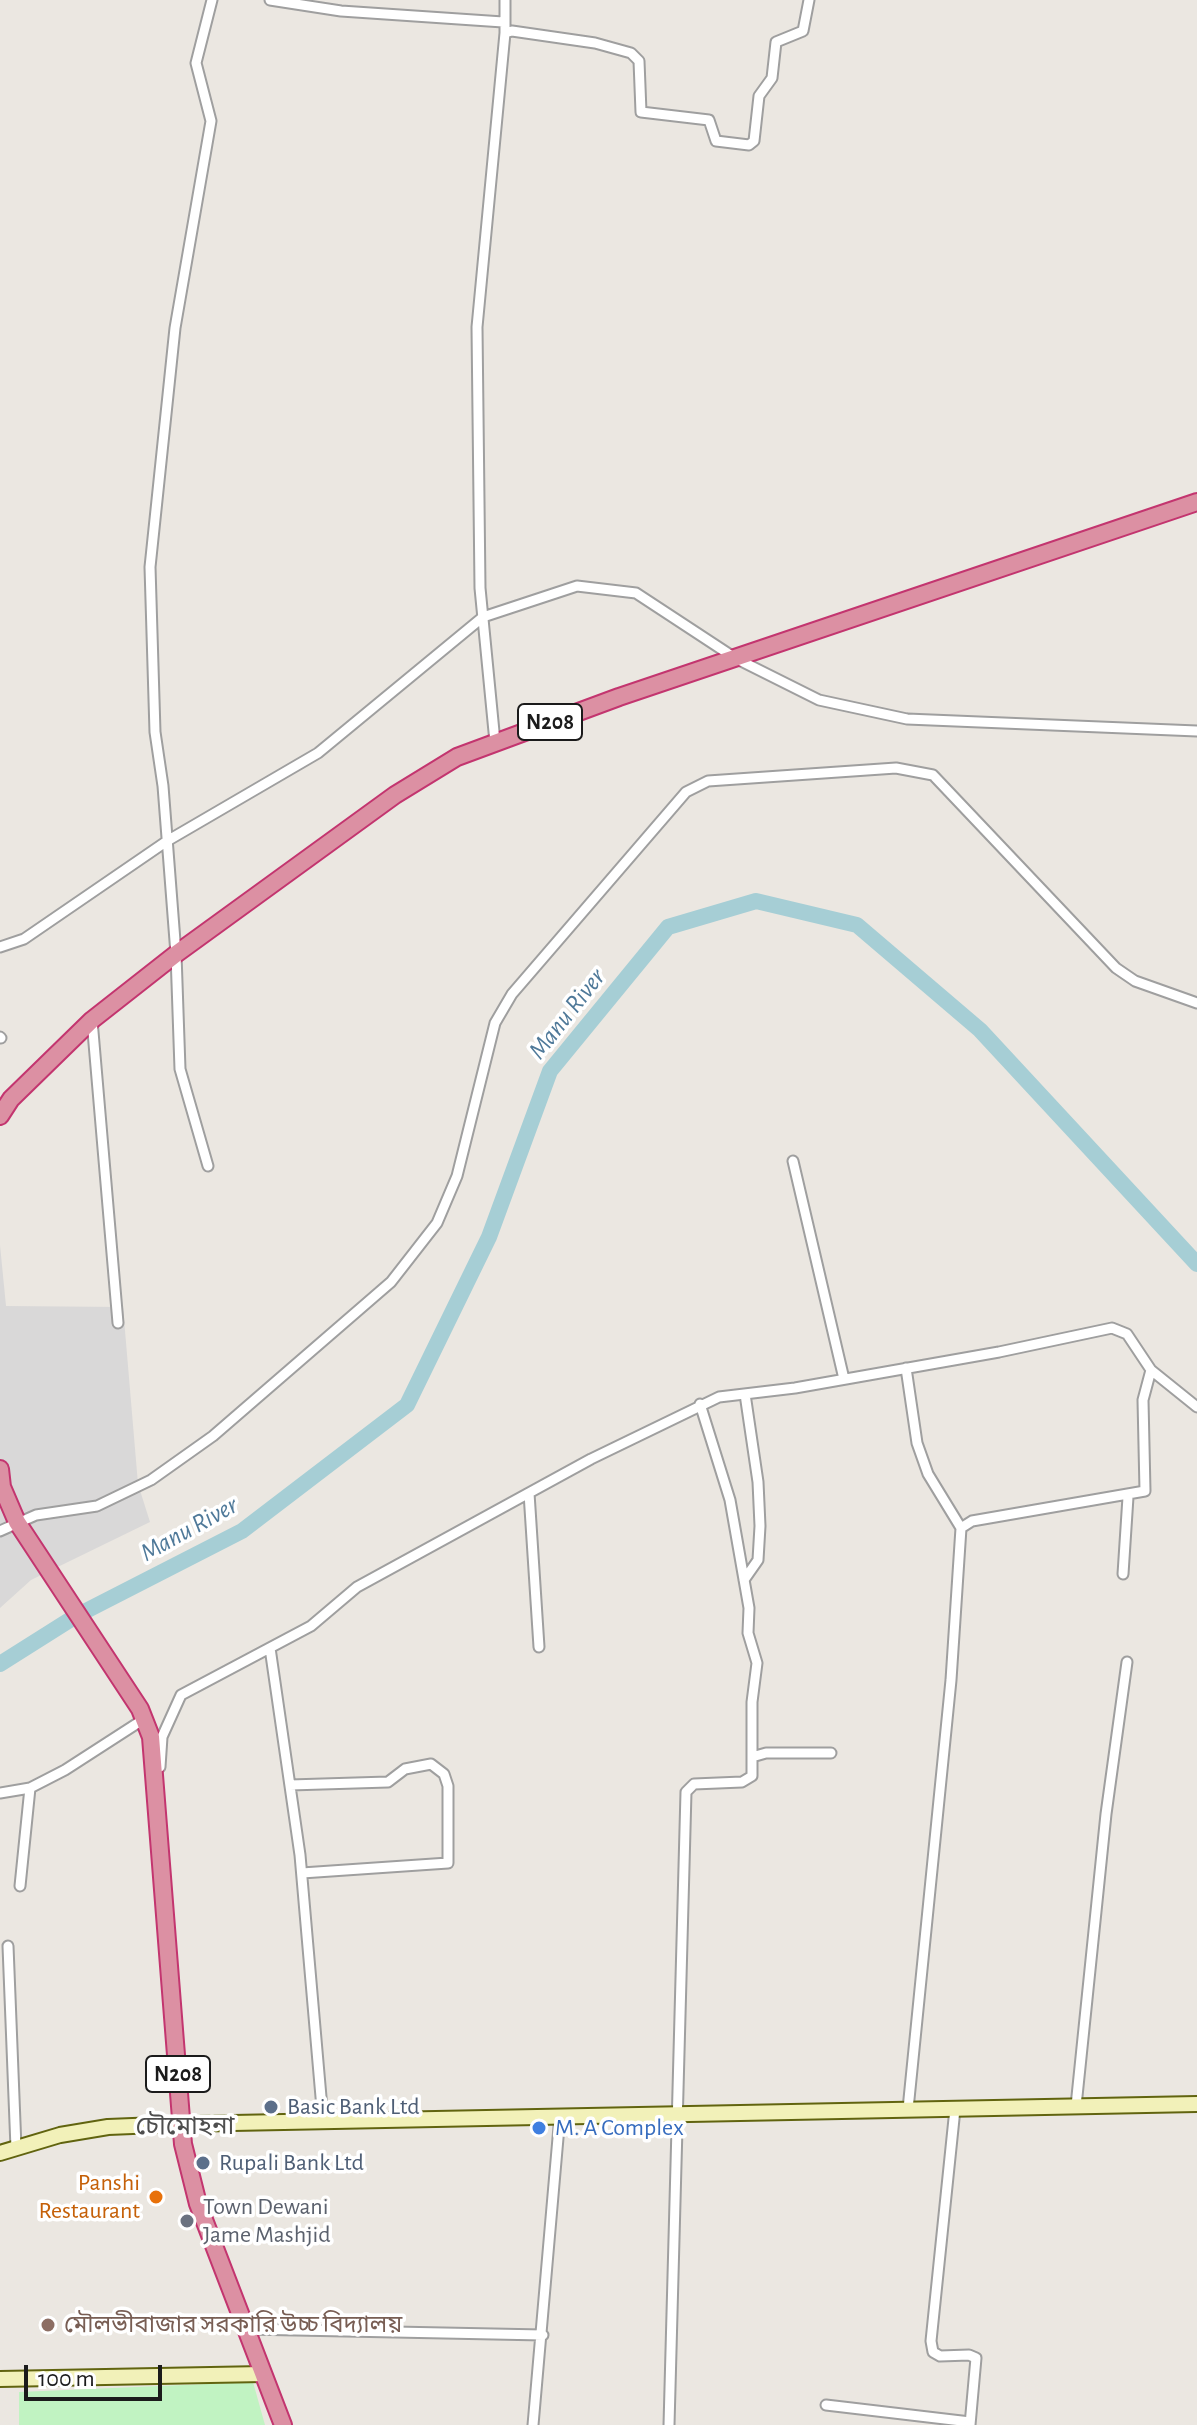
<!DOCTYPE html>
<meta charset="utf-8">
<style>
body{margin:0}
#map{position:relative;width:1197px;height:2425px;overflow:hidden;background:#ebe7e1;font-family:"Alegreya Sans",sans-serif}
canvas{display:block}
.scale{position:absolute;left:24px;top:2365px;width:138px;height:36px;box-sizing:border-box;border:4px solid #1b1b1b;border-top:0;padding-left:10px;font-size:24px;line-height:28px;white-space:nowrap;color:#1b1b1b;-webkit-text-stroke:6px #fff;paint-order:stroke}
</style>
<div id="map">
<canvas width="1197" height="2425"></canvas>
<div class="scale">100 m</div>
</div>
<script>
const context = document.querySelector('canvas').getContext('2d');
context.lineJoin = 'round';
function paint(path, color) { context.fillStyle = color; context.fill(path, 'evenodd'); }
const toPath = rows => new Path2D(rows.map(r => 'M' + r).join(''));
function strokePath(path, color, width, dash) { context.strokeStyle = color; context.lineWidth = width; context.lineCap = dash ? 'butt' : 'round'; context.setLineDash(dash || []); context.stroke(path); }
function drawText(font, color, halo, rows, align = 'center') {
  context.font = font + ' "Alegreya Sans","Noto Sans Bengali",sans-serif'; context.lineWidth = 7; context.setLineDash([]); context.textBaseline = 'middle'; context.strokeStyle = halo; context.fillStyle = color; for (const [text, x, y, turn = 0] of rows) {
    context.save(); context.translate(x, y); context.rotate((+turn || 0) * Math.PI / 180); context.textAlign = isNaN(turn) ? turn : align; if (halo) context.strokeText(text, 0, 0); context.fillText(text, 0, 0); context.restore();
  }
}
paint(toPath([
 [0,1245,6,1306,123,1307,138,1484,150,1522,31,1580,0,1608]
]), '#d9d8d8');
paint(toPath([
 [253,2382,265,2425,19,2425,19,2392]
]), '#c1f3c2');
strokePath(toPath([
 [0,1664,76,1616,242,1531,407,1405,489,1237,550,1071,668,927,756,901,857,925,980,1030,1197,1264]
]), '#a6ced5', 16);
const street = toPath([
 [270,0,341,11,503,22],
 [505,33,512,31,595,43,631,53,639,61,641,112,709,120,716,141,749,145,754,141,759,96,772,78,776,42,803,31,809,0],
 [495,742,480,588,477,327,505,33,505,0],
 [0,947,24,939,167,841,318,753,483,617,577,586,636,593,735,658,819,700,907,719,1197,731],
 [92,1020,118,1323],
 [0,1037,1,1038],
 [793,1161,844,1379],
 [208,1166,180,1069,176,954,163,786,155,732,150,567,175,328,211,121,196,63,212,0],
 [906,1368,917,1443,928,1474,961,1528],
 [529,1493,539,1647],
 [0,1531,36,1515,97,1506,151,1480,213,1436,391,1282,437,1223,457,1176,495,1023,512,994,686,792,708,781,896,768,933,775,1116,968,1135,981,1197,1003],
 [1123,1574,1128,1497],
 [744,1580,758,1560,760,1526,758,1482,745,1394],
 [270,1648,300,1855,323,2120],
 [752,1757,766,1753,831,1753],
 [160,1767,162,1737,181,1695,311,1626,357,1587,591,1459,719,1397,795,1388,999,1352,1112,1328,1127,1334,1151,1370,1197,1407],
 [290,1785,388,1782,405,1769,431,1764,444,1774,448,1786,448,1863,302,1873],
 [0,1793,30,1788,65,1770,144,1719],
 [20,1886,30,1788],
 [8,1946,16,2148],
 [1076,2106,1106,1814,1127,1662],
 [908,2109,951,1680,961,1528,972,1521,1145,1491,1143,1400,1151,1370],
 [955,2109,931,2341,933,2352,940,2356,969,2355,976,2358,970,2425],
 [246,2329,543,2335],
 [826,2405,970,2422],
 [533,2425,560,2115],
 [669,2425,686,1792,694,1784,742,1782,752,1776,752,1702,757,1663,748,1633,749,1608,730,1500,700,1404]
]);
const secondary = toPath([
 [0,2153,60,2135,108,2127,182,2124,1197,2104],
 [0,2379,263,2374]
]);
const highway = toPath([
 [0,1116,11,1099,92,1020,176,954,395,795,457,757,619,697,1197,502],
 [0,1469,2,1487,17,1522,140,1709,151,1737,183,2144,198,2204,283,2425]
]);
strokePath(street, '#9f9f9f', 13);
strokePath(secondary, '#61640f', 18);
strokePath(highway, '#c3356f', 20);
strokePath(street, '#fff', 9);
strokePath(secondary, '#f2f1b9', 14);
strokePath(highway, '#dc90a3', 16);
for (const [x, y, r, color] of [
 [271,2107,8,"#5c6f8a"],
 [539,2128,8,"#3f7fe0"],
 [203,2163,8,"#5c6f8a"],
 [156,2197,8,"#e8710a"],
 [187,2221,8,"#6b7280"],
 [48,2325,8,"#8d6e63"]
]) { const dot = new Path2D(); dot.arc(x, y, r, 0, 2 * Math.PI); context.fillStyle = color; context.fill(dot); strokePath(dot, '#fff', 3); }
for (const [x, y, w] of [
 [550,722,64],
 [178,2074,64]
]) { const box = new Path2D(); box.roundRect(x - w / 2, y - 18, w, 36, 6); context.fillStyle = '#fff'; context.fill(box); strokePath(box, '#1b1b1b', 2); }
drawText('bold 22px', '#1b1b1b', null, [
 ["N208",550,722],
 ["N208",178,2074]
]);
drawText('24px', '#4e5e75', '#fff', [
 ["Basic Bank Ltd",287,2107],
 ["Rupali Bank Ltd",219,2163]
], 'left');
drawText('24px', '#366cbe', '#fff', [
 ["M. A Complex",555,2128]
], 'left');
drawText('24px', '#c56008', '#fff', [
 ["Panshi",140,2183],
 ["Restaurant",140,2211]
], 'right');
drawText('24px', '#5b616d', '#fff', [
 ["Town Dewani",203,2207],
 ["Jame Mashjid",203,2235]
], 'left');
drawText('24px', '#785e54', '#fff', [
 ["মৌলভীবাজার সরকারি উচ্চ বিদ্যালয়",64,2325]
], 'left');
drawText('italic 26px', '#4f7999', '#fff', [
 ["Manu River",567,1014,-52],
 ["Manu River",189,1529,-29]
]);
drawText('26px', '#4e4e4e', '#fff', [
 ["চৌমোহনা",185,2126]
]);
</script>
